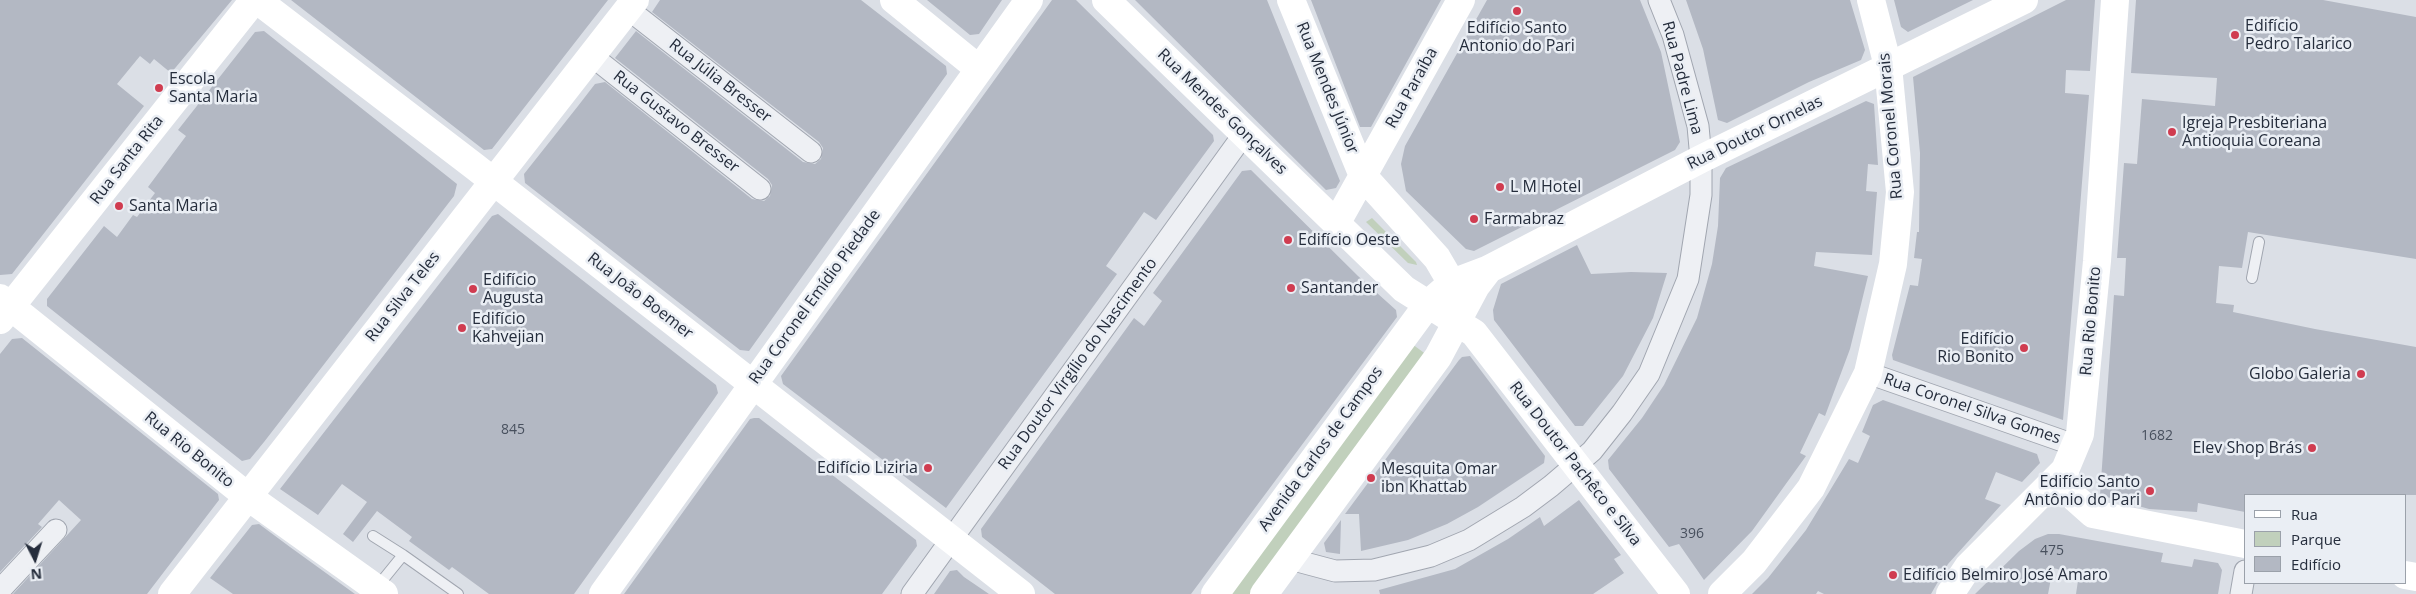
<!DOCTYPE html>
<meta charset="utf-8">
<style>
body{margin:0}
#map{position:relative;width:2416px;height:594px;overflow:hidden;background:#dbdfe6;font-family:"Open Sans",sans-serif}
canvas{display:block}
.legend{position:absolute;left:2244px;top:494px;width:162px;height:90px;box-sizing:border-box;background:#eaeef4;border:1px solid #9ba1aa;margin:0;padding:6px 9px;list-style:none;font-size:15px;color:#252d3c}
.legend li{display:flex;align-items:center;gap:10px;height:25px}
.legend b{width:25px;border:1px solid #9ba1aa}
.north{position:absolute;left:10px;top:534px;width:50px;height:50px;-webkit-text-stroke:4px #eaeef4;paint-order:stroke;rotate:175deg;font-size:14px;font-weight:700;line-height:20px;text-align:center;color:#252d3c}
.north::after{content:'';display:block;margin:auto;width:18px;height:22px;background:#252d3c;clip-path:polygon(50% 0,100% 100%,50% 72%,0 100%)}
</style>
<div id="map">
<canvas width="2416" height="594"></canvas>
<ul class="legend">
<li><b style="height:6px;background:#fff"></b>Rua</li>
<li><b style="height:14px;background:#c1d0bc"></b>Parque</li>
<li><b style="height:14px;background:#b3b8c3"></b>Edifício</li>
</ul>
<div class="north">N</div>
</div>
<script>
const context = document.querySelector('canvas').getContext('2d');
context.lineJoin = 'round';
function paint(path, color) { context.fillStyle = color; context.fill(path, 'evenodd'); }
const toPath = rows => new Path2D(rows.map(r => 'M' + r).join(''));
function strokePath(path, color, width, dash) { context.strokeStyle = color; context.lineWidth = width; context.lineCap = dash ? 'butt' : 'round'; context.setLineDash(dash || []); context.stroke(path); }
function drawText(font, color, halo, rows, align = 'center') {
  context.font = font + ' "Open Sans",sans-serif'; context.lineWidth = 5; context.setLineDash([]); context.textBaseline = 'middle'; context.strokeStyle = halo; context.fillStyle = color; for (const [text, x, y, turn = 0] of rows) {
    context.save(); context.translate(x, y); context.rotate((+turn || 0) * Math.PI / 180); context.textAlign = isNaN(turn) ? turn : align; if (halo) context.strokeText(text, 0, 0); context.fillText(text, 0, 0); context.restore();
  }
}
paint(toPath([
 [1372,218,1416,262,1417,265,1408,263,1366,222],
 [1412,344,1427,355,1252,594,1228,594]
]), '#c1d0bc');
paint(toPath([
 [0,0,232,0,171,73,154,59,150,64,140,56,117,84,144,106,12,274,0,275],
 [291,0,608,0,492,149,484,150],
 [660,0,861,0,946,66,947,74,749,351,740,350,525,183,524,174,578,106,595,84,605,82,752,199,764,201,770,196,772,185,768,179,615,58,636,31,803,162,815,164,821,159,823,148,819,142,652,12],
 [927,0,1002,0,979,34,970,35],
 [1052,0,1076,0,1213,135,1214,141,1156,220,1144,212,1106,266,1117,274,946,508,783,384,781,376],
 [1135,0,1267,0,1340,181,1336,188,1326,190],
 [1311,0,1441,0,1371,127,1360,127],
 [1487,0,1640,0,1661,52,1680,142,1675,150,1474,251,1466,249,1406,191,1401,164,1405,146],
 [1686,0,1850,0,1865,50,1861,60,1809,82,1727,123,1718,120,1703,49],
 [1894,0,1973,0,1908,32,1901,27],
 [2066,0,2095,0,2090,71,2066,70,2065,93,2089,95,2063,420,1893,360,1892,355,1910,285,1918,286,1922,259,1914,258,1917,232,1919,232,1920,153,1913,77],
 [2136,0,2323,0,2416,17,2416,259,2248,232,2242,268,2219,266,2216,303,2234,305,2233,312,2315,329,2416,347,2416,495,2245,495,2245,512,2198,503,2197,512,2149,509,2100,495,2114,295,2124,296,2126,258,2117,258,2124,163,2137,164,2142,99,2215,106,2217,78,2131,73],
 [264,31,457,184,454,196,264,442,250,459,242,461,47,306,47,299,104,226,117,237,133,215,137,217,155,193,148,187,186,136,178,130,255,32],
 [1866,101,1874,104,1878,165,1868,164,1866,191,1877,192,1872,255,1816,252,1814,266,1868,276,1850,349,1825,416,1819,413,1800,453,1806,456,1752,531,1704,580,1679,544,1669,547,1609,469,1608,460,1642,418,1664,385,1697,318,1712,264,1718,226,1720,178,1726,168],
 [1251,170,1358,276,1396,310,1397,317,1191,594,1055,594,982,537,981,529,1134,318,1144,326,1162,301,1153,293,1242,171],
 [498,214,716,385,718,393,714,399,574,594,489,594,452,567,449,570,409,541,412,537,377,511,353,542,343,534,367,502,342,484,318,515,280,489,488,221,492,216],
 [1577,245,1591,274,1631,272,1667,273,1653,318,1623,376,1583,426,1575,426,1494,320,1493,310,1501,284],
 [22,338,218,494,219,500,147,594,13,594,81,520,59,500,38,524,42,527,0,572,0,354,12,339],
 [1470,356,1545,456,1544,463,1478,507,1447,524,1408,540,1361,551,1359,514,1345,514,1459,360,1462,357],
 [1883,400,2037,454,2040,463,2022,482,1996,472,1985,499,2001,505,1948,564,1931,594,1824,594,1818,591,1816,594,1752,594,1768,578,1806,530,1849,459,1858,463,1870,436,1862,432,1873,405],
 [754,418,759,418,916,540,917,546,882,594,624,594,750,419],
 [1579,500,1621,555,1614,559,1624,573,1593,594,1380,594,1379,590,1455,569,1508,539,1540,517,1544,526],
 [1341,520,1340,554,1326,552,1324,543],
 [259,524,290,547,355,594,233,594,210,578,252,525],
 [2048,534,2059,534,2163,553,2161,562,2192,567,2194,559,2218,563,2222,570,2218,594,2076,594,2079,574,2053,568,2048,594,1975,594,2019,551,2035,539],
 [957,570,964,577,989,594,934,594,950,571]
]), '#b3b8c3');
const lane = toPath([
 [2252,278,2259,242],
 [373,536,403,555],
 [377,587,403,555,458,594]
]);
const street = toPath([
 [628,9,811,152],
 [592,56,760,189],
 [1868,373,2077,446],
 [1290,559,1335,571,1374,570,1431,556,1469,540,1523,507,1551,486,1592,451,1622,413,1649,374,1688,279,1701,195,1701,159,1698,126,1673,35,1659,0],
 [0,590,56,530],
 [912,594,1244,134],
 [2241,594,2245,571]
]);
strokePath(lane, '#a1a6b0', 12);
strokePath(street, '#a1a6b0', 23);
strokePath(lane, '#eef0f4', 10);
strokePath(street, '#eef0f4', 21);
strokePath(toPath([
 [257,0,474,166,1021,594],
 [894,0,979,69],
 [1106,0,1404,289,1474,333,1676,594],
 [1291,0,1363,176,1437,258,1461,299],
 [1336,224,1461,0],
 [0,298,247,496,384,594],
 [0,320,254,0],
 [2063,472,2075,498,2093,514,2245,544],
 [2405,575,2416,577],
 [172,594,635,0],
 [603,594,1029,0],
 [1215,594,1428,304,1452,283,1489,269,1701,159,2024,0],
 [1264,594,1438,357,1476,286,1489,269],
 [1722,594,1754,562,1811,488,1868,373,1893,264,1900,192,1888,66,1871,0],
 [1950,594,1968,567,2065,470,2080,434,2097,261,2115,0]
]), '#fff', 28);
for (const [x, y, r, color] of [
 [1517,11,5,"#d03c50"],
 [2235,35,5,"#d03c50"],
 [159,88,5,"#d03c50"],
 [2172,132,5,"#d03c50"],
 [1500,187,5,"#d03c50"],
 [119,206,5,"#d03c50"],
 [1474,219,5,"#d03c50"],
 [1288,240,5,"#d03c50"],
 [1291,288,5,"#d03c50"],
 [473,289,5,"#d03c50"],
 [462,328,5,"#d03c50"],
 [2024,348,5,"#d03c50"],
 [2361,374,5,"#d03c50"],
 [2312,448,5,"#d03c50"],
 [928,468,5,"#d03c50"],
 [1371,478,5,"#d03c50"],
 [2150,491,5,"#d03c50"],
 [1893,575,5,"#d03c50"]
]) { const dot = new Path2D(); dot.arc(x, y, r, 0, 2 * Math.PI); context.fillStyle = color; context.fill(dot); strokePath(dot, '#eaeef4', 2); }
drawText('14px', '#48505e', null, [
 ["845",513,430],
 ["1682",2157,436],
 ["396",1692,534],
 ["475",2052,551]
]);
drawText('16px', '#252d3c', '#eaeef4', [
 ["Edifício",2245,26],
 ["Pedro Talarico",2245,44],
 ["Edifício Santo",1517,28,"center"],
 ["Antonio do Pari",1517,46,"center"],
 ["Escola",169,79],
 ["Santa Maria",169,97],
 ["Igreja Presbiteriana",2182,123],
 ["Antioquia Coreana",2182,141],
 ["L M Hotel",1510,187],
 ["Santa Maria",129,206],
 ["Farmabraz",1484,219],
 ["Edifício Oeste",1298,240],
 ["Edifício",483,280],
 ["Augusta",483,298],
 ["Santander",1301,288],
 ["Edifício",472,319],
 ["Kahvejian",472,337],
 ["Edifício",2014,339,"right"],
 ["Rio Bonito",2014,357,"right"],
 ["Globo Galeria",2351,374,"right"],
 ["Elev Shop Brás",2302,448,"right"],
 ["Edifício Liziria",918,468,"right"],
 ["Mesquita Omar",1381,469],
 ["ibn Khattab",1381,487],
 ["Edifício Santo",2140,482,"right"],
 ["Antônio do Pari",2140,500,"right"],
 ["Edifício Belmiro José Amaro",1903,575]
], 'left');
drawText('16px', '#252d3c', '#eaeef4', [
 ["Rua Padre Lima",1682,78,75],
 ["Rua Júlia Bresser",720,81,38],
 ["Rua Mendes Júnior",1327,88,68],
 ["Rua Paraíba",1412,88,-61],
 ["Rua Mendes Gonçalves",1222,112,44],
 ["Rua Gustavo Bresser",676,122,38],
 ["Rua Coronel Morais",1891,126,-95],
 ["Rua Doutor Ornelas",1755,133,-26],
 ["Rua Santa Rita",127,160,-52],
 ["Rua João Boemer",640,296,38],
 ["Rua Silva Teles",403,297,-52],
 ["Rua Coronel Emídio Piedade",815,297,-54],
 ["Rua Rio Bonito",2091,321,-85],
 ["Rua Doutor Virgílio do Nascimento",1078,364,-54],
 ["Rua Coronel Silva Gomes",1972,409,19],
 ["Avenida Carlos de Campos",1321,449,-54],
 ["Rua Rio Bonito",189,450,39],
 ["Rua Doutor Pachêco e Silva",1575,464,52]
]);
</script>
